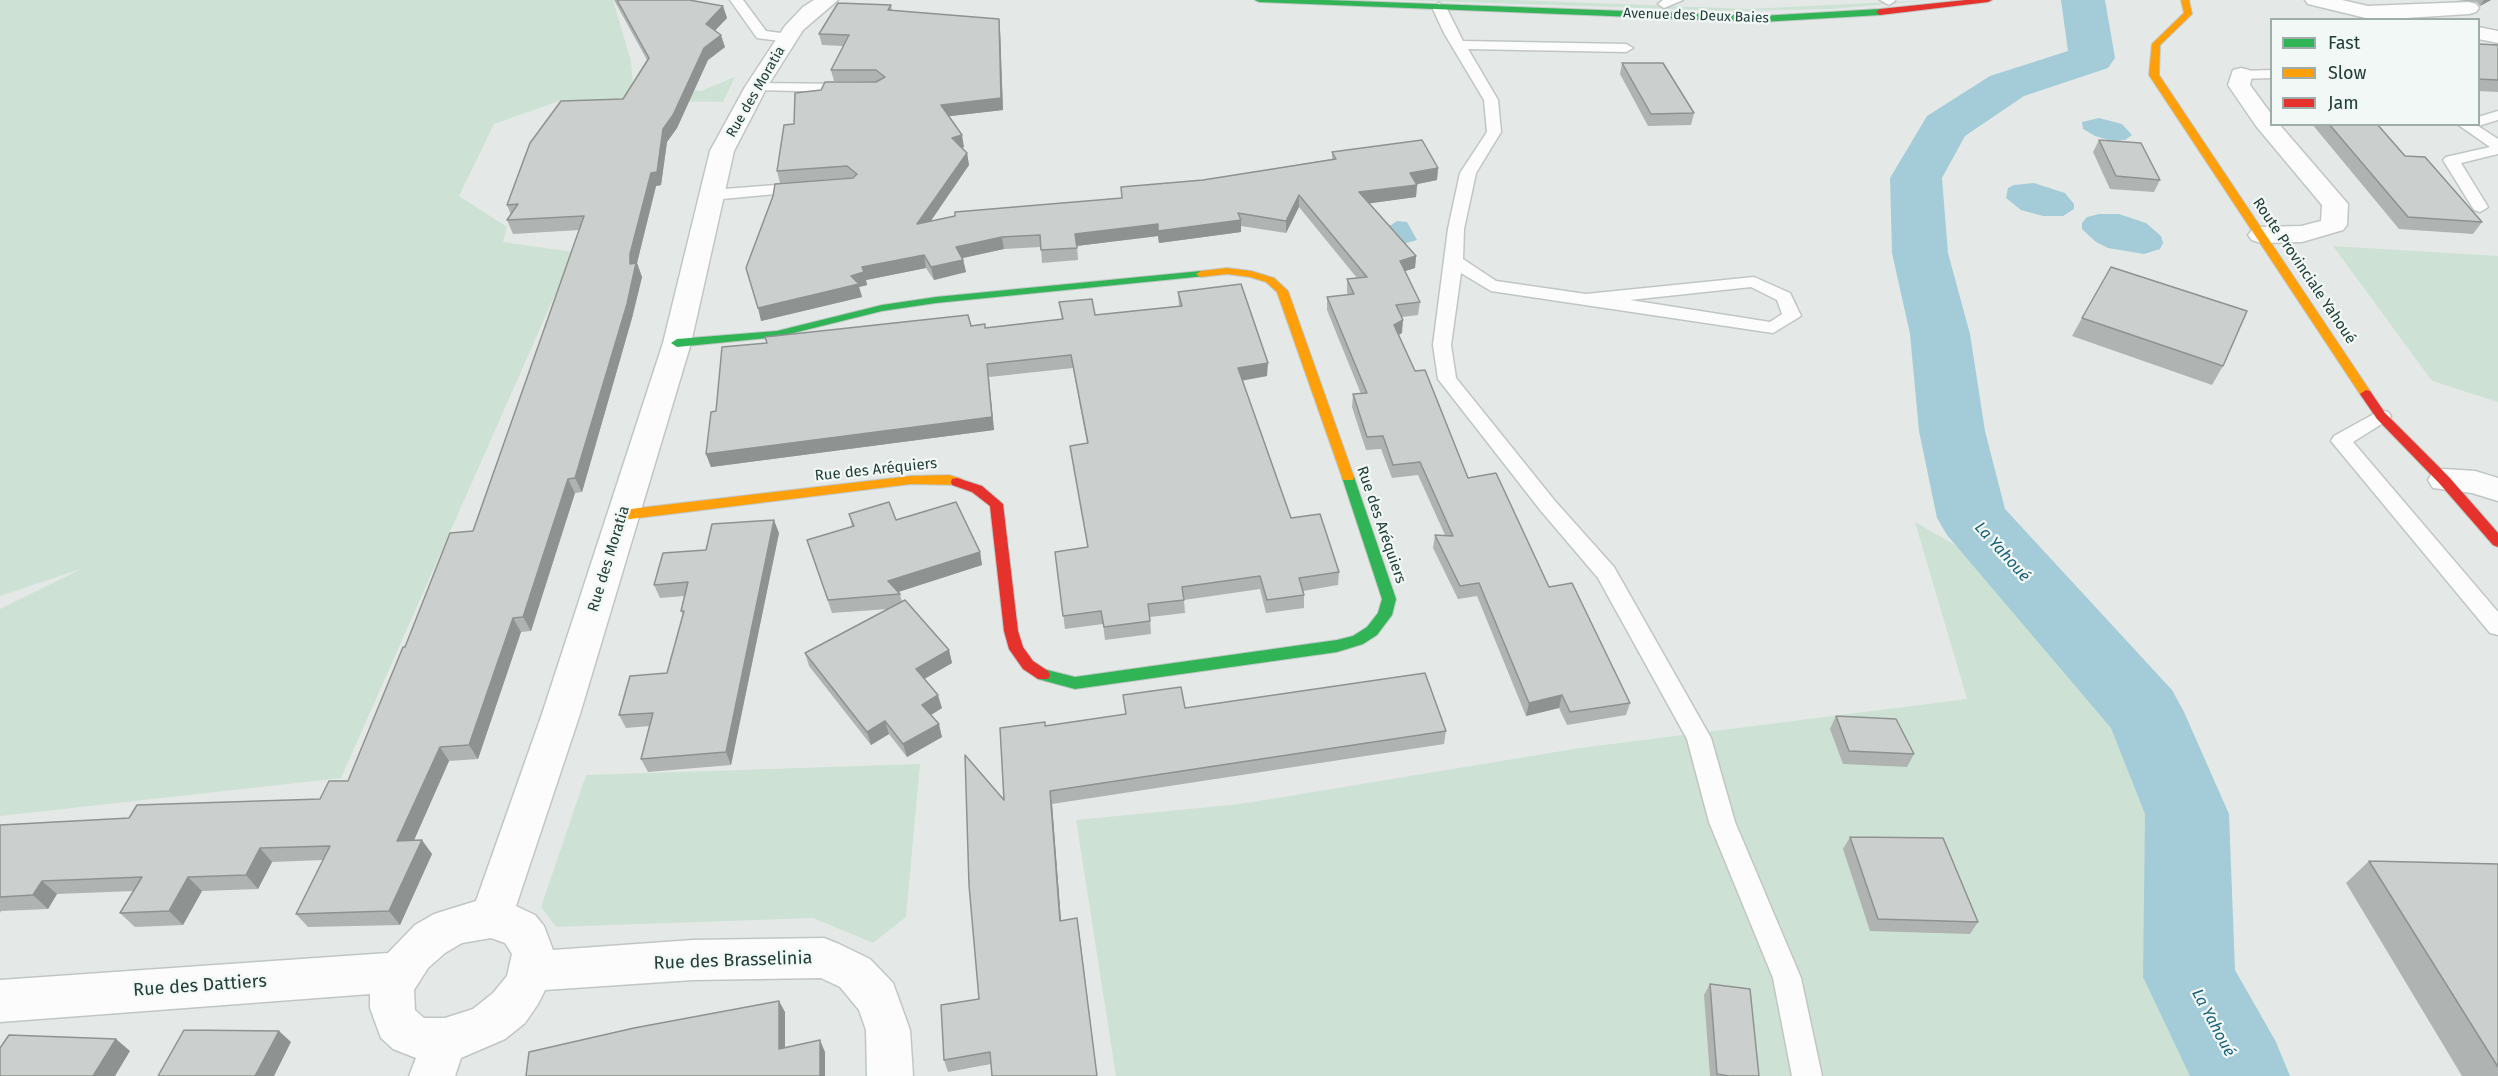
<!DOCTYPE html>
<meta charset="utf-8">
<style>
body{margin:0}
#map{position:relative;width:2498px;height:1076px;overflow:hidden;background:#e4e9e7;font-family:"Fira Sans",sans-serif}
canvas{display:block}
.legend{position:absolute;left:2270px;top:18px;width:210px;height:108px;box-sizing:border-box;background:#f2f8f6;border:2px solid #9eadaa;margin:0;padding:8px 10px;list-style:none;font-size:18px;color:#213d38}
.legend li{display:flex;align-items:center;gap:12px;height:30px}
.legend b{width:30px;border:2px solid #9eadaa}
</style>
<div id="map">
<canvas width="2498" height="1076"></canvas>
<ul class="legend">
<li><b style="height:8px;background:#30b455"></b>Fast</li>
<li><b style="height:8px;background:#ff9f0a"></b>Slow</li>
<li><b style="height:8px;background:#e5322d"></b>Jam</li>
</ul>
</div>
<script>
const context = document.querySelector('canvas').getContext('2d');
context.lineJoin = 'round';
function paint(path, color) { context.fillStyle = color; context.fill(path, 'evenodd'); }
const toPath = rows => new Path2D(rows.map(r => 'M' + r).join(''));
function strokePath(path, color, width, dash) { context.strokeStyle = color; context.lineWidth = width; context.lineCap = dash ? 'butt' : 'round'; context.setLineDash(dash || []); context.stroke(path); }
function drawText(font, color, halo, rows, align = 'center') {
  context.font = font + ' "Fira Sans",sans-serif'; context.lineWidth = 4.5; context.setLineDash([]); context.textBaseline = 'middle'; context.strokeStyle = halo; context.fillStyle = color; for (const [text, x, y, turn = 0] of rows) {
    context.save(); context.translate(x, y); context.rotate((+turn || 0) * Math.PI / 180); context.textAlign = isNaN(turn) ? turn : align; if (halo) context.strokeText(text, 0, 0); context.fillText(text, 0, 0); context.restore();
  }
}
paint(toPath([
 [0,0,613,0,631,61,633,85,701,91,735,77,723,102,562,100,494,124,459,196,507,227,503,242,574,252,341,778,0,816,0,609,81,569,0,596],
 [1397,0,1515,0,1748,9,1933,0,1831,9,1739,11],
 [2333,246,2498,256,2498,402,2432,381],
 [1915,522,1995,568,2127,717,2160,833,2173,986,2215,1076,1116,1076,1076,820,1240,804,1580,748,1967,699],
 [920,764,906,917,873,943,813,918,556,927,541,907,586,775]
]), '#cde2d5');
paint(toPath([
 [2099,118,2122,124,2132,135,2125,140,2112,141,2095,136,2083,129,2082,122],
 [2034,183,2065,193,2074,204,2074,209,2063,216,2043,216,2021,210,2006,198,2008,188,2014,185],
 [2099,214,2119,214,2146,223,2161,236,2163,243,2160,249,2144,254,2108,248,2096,242,2082,229,2082,223,2087,217],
 [1397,221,1407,222,1417,240,1403,244,1388,227]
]), '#a4ccd8');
paint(toPath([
 [2061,0,2105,0,2115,58,2108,68,2024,96,1965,136,1942,178,1948,253,1970,334,1985,431,2005,509,2172,690,2184,712,2229,814,2235,970,2276,1042,2290,1076,2190,1076,2143,977,2145,814,2111,728,1947,535,1937,518,1919,431,1910,334,1892,253,1890,178,1927,116,1990,76,2068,51,2061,0]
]), '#a4ccd8');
const lane = toPath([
 [730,0,743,0,766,31,788,34,795,38,788,42,757,38,730,0],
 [1663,0,1683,0,1664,8,1658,4,1663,0],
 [1880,0,1895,0,1895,1,1889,5,1880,0],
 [1439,3,1446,7,1463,41,1626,44,1633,48,1626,52,1468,49,1498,100,1501,132,1476,173,1464,229,1463,259,1496,281,1586,294,1754,277,1790,293,1801,316,1773,333,1491,291,1461,273,1451,345,1456,378,1555,501,1614,567,1711,738,1735,822,1801,978,1822,1076,1792,1076,1773,978,1709,822,1687,739,1598,578,1541,511,1438,379,1433,345,1448,229,1460,173,1487,132,1484,100,1444,33,1432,7,1439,3],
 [1751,287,1777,300,1782,314,1770,322,1630,300,1751,287],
 [2272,70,2272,78,2241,79,2234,75,2241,71,2272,70],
 [756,83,849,84,856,88,849,92,751,90,751,84,756,83],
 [2498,111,2498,120,2478,126,2498,139,2498,154,2461,163,2488,207,2480,212,2474,210,2443,160,2446,157,2490,147,2457,124,2478,124,2478,117,2498,111],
 [801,183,809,188,807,191,712,200,704,195,712,190,801,183],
 [2381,410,2388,412,2391,416,2388,420,2353,442,2498,612,2498,635,2490,633,2331,441,2334,436,2381,410]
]);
const street = toPath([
 [814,0,838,0,803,30,767,87,734,151,691,343,580,714,516,906,535,915,544,926,553,950,693,940,824,938,839,944,870,959,893,983,910,1030,913,1076,867,1076,866,1030,859,1010,840,987,821,978,693,980,545,990,538,1004,525,1023,505,1039,461,1058,455,1076,409,1076,416,1058,393,1049,381,1038,370,1008,370,994,0,1022,0,980,388,953,415,925,434,914,476,901,542,714,663,343,710,151,745,87,785,26,803,7,814,0],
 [491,938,505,943,512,954,507,976,493,993,473,1009,445,1018,424,1018,415,1010,414,990,428,968,445,953,462,943,491,938],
 [2305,0,2342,0,2368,6,2469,2,2476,4,2479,8,2476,12,2469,14,2374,20,2308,4,2305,0],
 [2478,27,2498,31,2498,43,2478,39,2478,27],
 [2241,68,2249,70,2252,75,2250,85,2272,115,2272,124,2279,124,2348,204,2347,225,2343,230,2302,242,2261,243,2252,240,2248,235,2252,230,2261,227,2301,226,2321,221,2322,205,2256,126,2228,85,2233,70,2241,68],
 [2444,469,2475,471,2498,478,2498,501,2472,493,2433,488,2428,480,2433,472,2444,469]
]);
const fast = toPath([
 [1255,0,1325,0,1761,16,1880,9,1884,12,1880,15,1761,22,1259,2,1255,0],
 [1201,271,1205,272,1205,276,936,303,882,311,777,337,677,347,671,343,677,339,777,331,882,305,936,297,1201,271],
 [1348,473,1354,477,1396,599,1392,615,1377,635,1363,644,1337,652,1075,689,1038,679,1036,675,1038,671,1043,669,1075,677,1337,640,1353,636,1367,627,1378,613,1382,599,1342,477,1348,473]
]);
const slow = toPath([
 [2181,0,2189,0,2192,14,2160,45,2159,75,2370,391,2372,394,2370,397,2362,397,2149,75,2152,44,2184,13,2181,0],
 [1227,268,1251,271,1274,278,1288,291,1354,477,1353,480,1343,480,1342,477,1277,292,1266,282,1250,277,1227,274,1201,277,1196,274,1201,271,1227,268],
 [949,475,962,479,963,482,962,485,911,484,622,520,615,515,622,510,911,476,949,475]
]);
const jam = toPath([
 [1966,0,1992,0,1988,2,1880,15,1876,12,1880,9,1966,0],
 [2366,390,2370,391,2385,413,2449,477,2498,533,2498,547,2493,545,2439,483,2377,419,2360,394,2366,390],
 [957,478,982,486,1003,504,1018,631,1023,647,1033,661,1048,671,1050,675,1048,679,1038,679,1023,669,1009,649,1004,631,990,506,972,492,952,485,951,482,952,479,957,478]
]);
strokePath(lane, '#c1c6c4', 3);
strokePath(street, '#c1c6c4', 3);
strokePath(fast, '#bfc7c4', 2);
strokePath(slow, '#bfc7c4', 2);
strokePath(jam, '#bfc7c4', 2);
paint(lane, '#fbfcfb');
paint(street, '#fbfcfb');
paint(fast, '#30b455');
paint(slow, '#ff9f0a');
paint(jam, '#e5322d');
paint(toPath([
 [614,0,689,0,723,6,727,18,715,30,725,47,708,60,677,128,667,142,661,185,656,186,637,263,642,277,632,318,582,492,575,493,531,631,521,632,478,759,449,761,414,840,432,854,400,925,308,927,296,914,323,860,272,862,258,889,202,891,183,925,135,927,120,913,134,891,57,894,48,909,1,911,0,913,0,825,129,818,320,799,348,781,473,531,579,230,513,234,507,220,511,215,507,205,623,99,647,60],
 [2456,0,2491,0,2480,6,2477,2],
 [891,5,892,10,1000,30,1003,110,949,116,964,147,962,148,967,153,969,165,930,221,1122,198,1121,187,1203,180,1332,159,1332,152,1438,168,1437,180,1417,184,1416,197,1369,203,1416,256,1415,268,1405,271,1420,302,1418,315,1402,317,1402,333,1399,335,1415,371,1468,478,1549,587,1630,703,1626,715,1567,725,1559,708,1526,716,1477,596,1458,599,1433,548,1435,535,1445,535,1418,475,1392,478,1381,449,1366,450,1352,407,1353,394,1361,394,1327,310,1327,297,1348,295,1347,292,1347,279,1357,278,1299,207,1286,233,1241,226,1241,232,1159,243,1158,236,1077,246,1078,260,1042,263,1041,247,1004,249,963,258,966,272,934,280,926,268,866,280,867,285,859,287,862,297,761,321,850,178,780,183,777,171,794,124,877,82,834,81,831,70,843,46,822,45,819,34],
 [2478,44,2498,45,2498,92,2478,91],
 [1622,63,1694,113,1691,125,1648,126,1620,74],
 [2312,124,2377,124,2405,156,2482,222,2473,234,2399,229],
 [2099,140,2160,180,2154,192,2110,189,2093,152],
 [1178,292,1267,376,1242,381,1291,518,1339,572,1338,585,1303,591,1304,595,1304,608,1266,613,1260,589,1184,600,1185,613,1150,617,1151,634,1105,640,1103,624,1065,629,1055,552,1088,548,1070,446,1087,443,1073,368,989,377,994,430,711,467,706,454,716,411,971,326,985,328,1062,319,1059,302,1095,315,1179,306],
 [2082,318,2223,366,2212,385,2072,336],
 [849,514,896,520,980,552,982,565,898,592,900,594,902,602,949,650,952,663,924,679,942,708,931,715,942,737,907,757,889,734,871,745,809,666,805,653,888,609,832,613,807,540,852,527],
 [779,533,731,765,648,772,641,759,649,726,626,728,619,715,667,673,683,615,681,611,684,596,660,598,654,585,706,550],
 [1123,695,1185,708,1446,731,1444,744,1052,804,1061,921,1077,918,1079,930,991,1064,948,1072,944,1060,979,999,1004,800,1045,726,1126,714],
 [1836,716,1914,754,1907,767,1843,764,1830,729],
 [1850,837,1978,922,1970,934,1870,931,1843,849],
 [2369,861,2498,864,2498,1076,2462,1076,2346,883],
 [1710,984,1759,1076,1710,1076,1704,995]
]), '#afb3b1');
paint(toPath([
 [2484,0,2491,0,2480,6],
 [723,6,727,18,709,37,706,24],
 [999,19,1000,30,1003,110,943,117,941,105],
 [721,35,725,47,708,60,677,128,667,142,661,185,656,186,637,263,642,277,632,318,582,492,575,478,630,264,630,254,663,129,704,48],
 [962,135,964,147,954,150,952,138],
 [967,153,969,165,920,237,917,224],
 [1438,168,1437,180,1408,186,1410,173],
 [1417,185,1416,197,1358,205,1359,192],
 [1299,195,1299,207,1286,233,1286,221],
 [1241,220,1241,232,1159,243,1158,236,1076,246,1075,234,1158,224],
 [1002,237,1004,249,958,259,956,247],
 [924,255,926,268,866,280,867,285,859,287,862,297,761,321,758,308,851,276,862,267],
 [1416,256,1415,268,1399,273,1400,261],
 [963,260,966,272,934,280,931,267],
 [1403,320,1402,333,1393,337,1394,325],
 [1268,363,1267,376,1238,381,1238,368],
 [987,364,994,430,711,467,706,454],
 [568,479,575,493,531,631,523,617],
 [774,520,779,533,731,765,726,752],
 [980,552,982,565,892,594,888,581],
 [513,618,521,632,478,759,469,745],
 [949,650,952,663,919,682,916,669],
 [938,695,942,708,926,718,922,705],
 [1562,695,1559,708,1526,716,1529,703],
 [885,721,889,734,871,745,867,732],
 [939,724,942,737,907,757,903,744],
 [440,747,449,761,408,854,397,841],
 [1050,791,1052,804,1062,933,1060,921],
 [422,840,432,854,400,925,389,911],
 [260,848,272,862,258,889,246,875],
 [188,877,202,891,183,925,169,911],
 [42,881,57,894,48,909,33,895],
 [1077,918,1079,930,1097,1076],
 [779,1001,785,1012,785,1060,779,1049],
 [279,1031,291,1042,274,1076,255,1076],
 [116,1039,130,1051,115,1076,93,1076],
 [820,1040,825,1052,825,1076,820,1076]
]), '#8e9290');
const building = toPath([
 [617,0,689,0,723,6,706,24,721,35,704,48,673,115,663,129,657,172,651,173,630,254,630,264,636,263,627,304,575,478,568,479,523,617,513,618,469,745,440,747,397,841,422,840,389,911,296,914,330,846,260,848,246,875,188,877,169,911,120,913,142,877,42,881,33,895,0,897,0,825,129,818,137,805,320,799,329,781,348,781,403,647,405,647,450,533,473,531,584,216,507,220,518,204,507,205,530,143,561,101,623,99,649,58,617,0],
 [838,3,891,5,888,10,999,19,1001,98,941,105,962,135,952,138,967,153,917,224,955,216,955,212,1122,198,1121,187,1203,180,1336,159,1332,152,1422,140,1438,168,1410,173,1417,185,1359,192,1416,256,1400,261,1420,302,1396,305,1403,320,1394,325,1415,371,1425,370,1468,478,1496,473,1549,587,1572,583,1630,703,1570,712,1562,695,1529,703,1479,583,1460,586,1435,535,1453,536,1420,462,1393,465,1383,436,1367,437,1353,394,1367,393,1327,297,1354,294,1347,279,1367,277,1299,195,1286,221,1238,213,1241,220,1158,231,1158,224,1075,234,1077,248,1041,250,1040,235,1002,237,956,247,963,260,931,267,924,255,862,267,864,272,851,276,859,284,758,308,746,268,773,196,775,184,853,178,857,174,847,166,777,171,784,125,794,124,795,93,821,90,825,82,876,82,885,77,876,70,831,70,849,35,819,34,838,3],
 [2478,44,2498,45,2498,80,2478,79,2478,44],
 [1622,63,1663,63,1694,113,1651,114,1622,63],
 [2329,124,2377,124,2405,156,2425,157,2482,222,2408,217,2329,124],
 [2099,140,2141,143,2160,180,2116,176,2099,140],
 [2111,267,2247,311,2223,366,2082,318,2111,267],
 [1241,284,1268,363,1238,368,1291,518,1320,514,1339,572,1299,578,1304,595,1267,600,1260,576,1182,587,1184,600,1148,604,1150,621,1104,627,1101,611,1063,616,1055,552,1088,547,1070,446,1088,443,1071,355,987,364,992,417,706,454,711,412,716,411,722,347,767,343,765,337,968,315,971,326,985,324,985,328,1063,319,1059,302,1092,299,1095,315,1182,306,1178,292,1241,284],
 [889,502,896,520,956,502,980,552,888,581,900,594,828,600,807,540,854,526,849,514,889,502],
 [774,520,726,752,641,759,653,713,619,715,630,676,667,673,684,611,681,611,688,582,654,585,663,553,706,550,712,524,774,520],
 [905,600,949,650,916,669,938,695,922,705,939,724,903,744,885,721,867,732,805,653,905,600],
 [1425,673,1446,731,1050,791,1060,921,1077,918,1097,1076,992,1076,990,1052,944,1060,941,1005,979,999,969,885,965,755,1004,800,1000,728,1045,722,1045,726,1126,714,1123,695,1181,687,1185,708,1425,673],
 [1836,716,1896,719,1914,754,1849,751,1836,716],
 [1850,837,1943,838,1978,922,1878,919,1850,837],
 [2369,861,2498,864,2498,1067,2369,861],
 [1710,984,1750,989,1759,1076,1729,1076,1717,1074,1710,984],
 [779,1001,779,1049,820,1040,820,1076,526,1076,529,1052,634,1028,779,1001],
 [184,1030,279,1031,255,1076,158,1076,184,1030],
 [9,1035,116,1039,93,1076,0,1076,0,1048,9,1035]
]);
paint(building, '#cbd0ce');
strokePath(building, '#8e9290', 1.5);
drawText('14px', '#213d38', '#f2f8f6', [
 ["Avenue des Deux Baies",1696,16,2],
 ["Rue des Moratia",756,92,-60]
]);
drawText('15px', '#213d38', '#f2f8f6', [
 ["Route Provinciale Yahoué",2304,271,56],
 ["Rue des Aréquiers",876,470,-6],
 ["Rue des Aréquiers",1381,525,71],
 ["Rue des Moratia",609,559,-73]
]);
drawText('italic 16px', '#1b6079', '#f2f8f6', [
 ["La Yahoué",2002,552,48],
 ["La Yahoué",2213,1023,62]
]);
drawText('18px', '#213d38', '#f2f8f6', [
 ["Rue des Brasselinia",733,961,-2],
 ["Rue des Dattiers",200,986,-4]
]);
</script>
